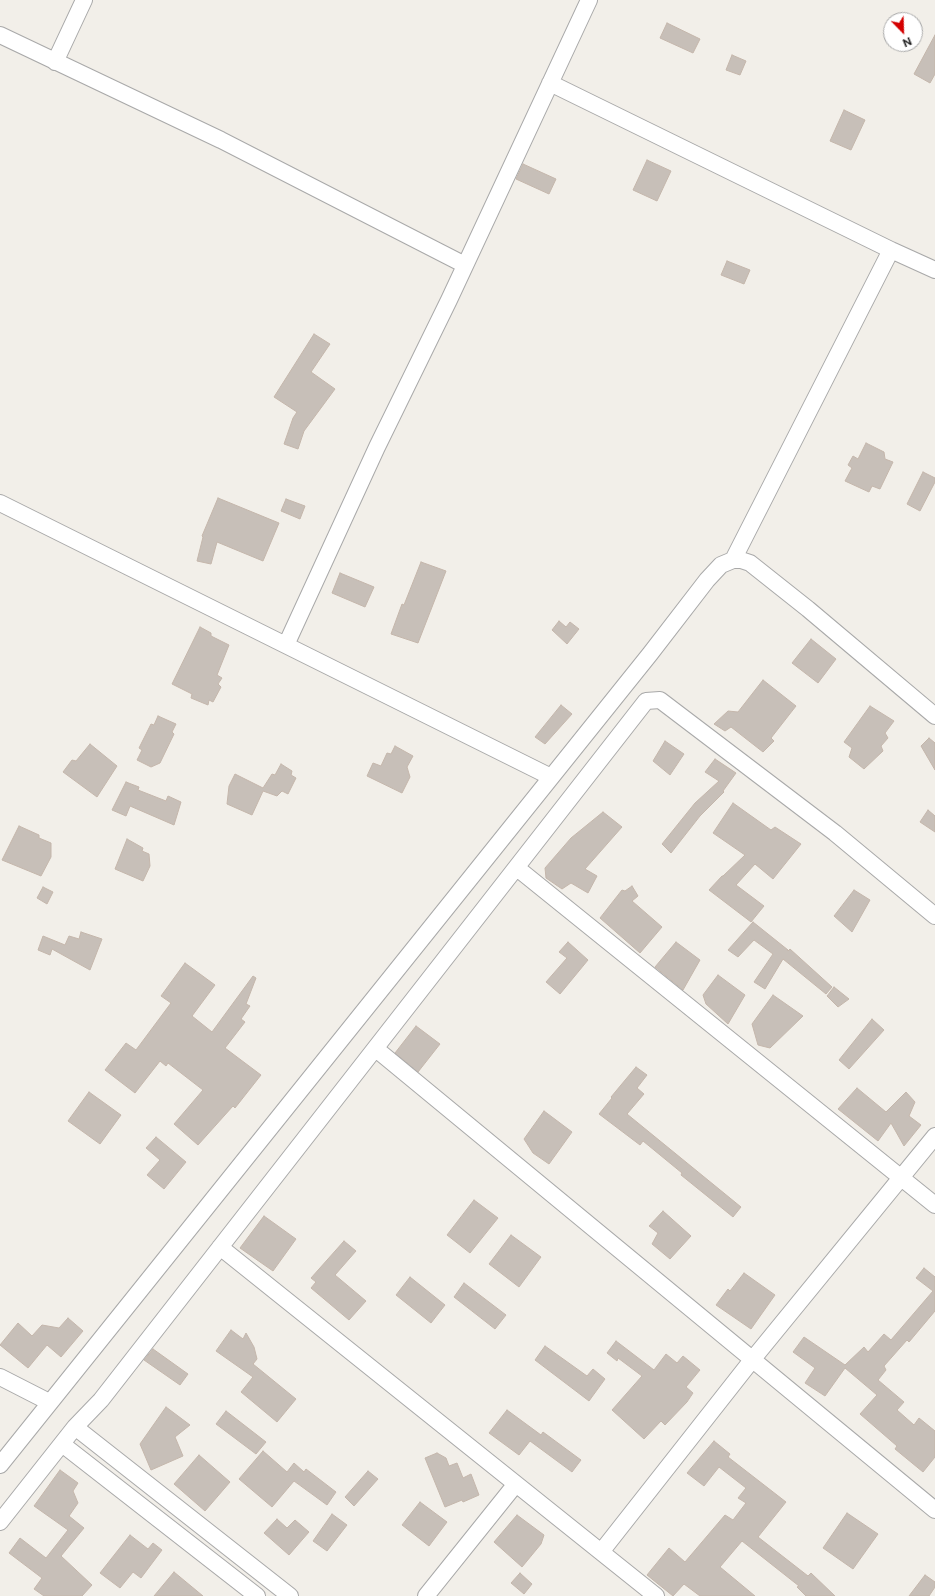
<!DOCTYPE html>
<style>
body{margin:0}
#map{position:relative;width:935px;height:1596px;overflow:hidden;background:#f2efe9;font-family:"Public Sans",sans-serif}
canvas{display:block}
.north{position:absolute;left:883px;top:12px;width:40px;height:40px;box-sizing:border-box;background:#fff;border:1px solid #a7a7a7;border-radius:50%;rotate:157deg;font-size:11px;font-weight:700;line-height:16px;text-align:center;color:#222}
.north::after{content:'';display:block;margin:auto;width:14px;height:18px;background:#d40000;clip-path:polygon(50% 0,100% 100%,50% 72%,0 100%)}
</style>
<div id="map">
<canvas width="935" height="1596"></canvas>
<div class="north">N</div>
</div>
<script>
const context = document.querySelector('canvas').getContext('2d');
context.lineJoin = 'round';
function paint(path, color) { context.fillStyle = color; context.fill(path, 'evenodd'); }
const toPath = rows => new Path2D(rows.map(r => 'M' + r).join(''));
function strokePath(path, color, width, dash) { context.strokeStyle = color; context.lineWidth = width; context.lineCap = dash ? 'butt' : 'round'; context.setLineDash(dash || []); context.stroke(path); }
const building = toPath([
 [667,23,700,39,693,53,660,38,667,23],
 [935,35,935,74,930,83,914,74,935,35],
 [732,55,746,61,740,75,726,70,732,55],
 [844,110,865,120,851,150,830,141,844,110],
 [647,160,671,171,657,201,633,190,647,160],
 [523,164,556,179,549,194,516,179,523,164],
 [727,261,750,270,744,284,721,275,727,261],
 [314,334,330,344,311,372,335,389,304,431,298,449,284,444,293,418,297,412,274,397,314,334],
 [866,443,884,452,885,459,893,462,880,489,872,486,869,492,845,481,852,468,848,465,853,456,858,459,866,443],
 [923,472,935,478,935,482,920,511,907,504,923,472],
 [218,498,279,523,263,561,217,542,211,564,197,561,203,537,202,536,218,498],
 [286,499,305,506,300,519,281,511,286,499],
 [421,562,446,571,418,643,391,634,402,604,404,605,421,562],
 [340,573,374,587,365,607,332,593,340,573],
 [559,621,566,627,570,622,579,629,567,644,552,630,559,621],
 [200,627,211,633,211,636,229,645,217,675,222,678,218,684,221,687,213,702,209,700,208,705,191,698,192,694,172,684,200,627],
 [811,639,836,659,818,683,792,663,811,639],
 [763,680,796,706,771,738,774,741,763,752,731,727,725,731,714,724,728,711,738,712,763,680],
 [561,705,572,714,545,744,535,737,561,705],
 [870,706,894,721,885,733,888,738,881,746,883,751,864,769,849,757,852,748,844,742,870,706],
 [158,716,176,724,172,732,174,734,160,763,151,767,137,760,142,750,139,748,151,724,154,725,158,716],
 [929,738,935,743,935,770,921,746,929,738],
 [665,741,684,754,670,775,653,761,665,741],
 [90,744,117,766,97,797,63,772,72,760,76,761,90,744],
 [395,746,413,756,407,767,410,777,402,793,367,776,373,763,381,766,387,753,391,754,395,746],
 [715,759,736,773,723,791,724,792,700,816,671,853,662,844,695,803,719,781,705,772,715,759],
 [281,764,292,771,291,775,296,778,288,794,282,791,277,796,263,791,252,815,227,804,229,786,235,774,263,788,272,774,275,775,281,764],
 [126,782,139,787,138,790,166,801,168,796,181,802,174,825,130,806,126,816,112,810,126,782],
 [733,803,771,830,775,827,801,844,773,879,755,864,736,885,764,906,751,922,709,890,722,876,723,876,745,855,713,833,733,803],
 [928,810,935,816,935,832,920,822,928,810],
 [603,812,622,827,585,869,597,876,588,893,571,883,562,889,546,878,545,868,571,838,603,812],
 [19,826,39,835,39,838,51,843,51,857,41,876,2,860,19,826],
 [127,839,143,848,142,851,149,854,150,866,143,881,115,869,127,839],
 [632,886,638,896,632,901,662,927,640,953,600,918,622,890,625,891,632,886],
 [43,887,53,892,47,904,37,898,43,887],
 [854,890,870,900,852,932,834,916,854,890],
 [753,922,788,950,788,951,790,949,832,987,826,994,783,959,765,989,754,982,773,954,754,940,738,957,728,950,753,922],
 [81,932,102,939,90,970,52,949,50,955,38,950,43,936,65,945,69,936,79,939,81,932],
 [568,942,588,960,560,994,546,982,567,958,559,952,568,942],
 [676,942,700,960,683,990,655,967,676,942],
 [185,963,215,985,192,1016,212,1032,253,976,256,978,246,1004,250,1006,241,1019,245,1022,225,1048,261,1075,235,1108,233,1106,198,1145,174,1124,203,1090,168,1063,166,1066,160,1061,135,1093,105,1070,126,1043,136,1050,171,1003,161,996,185,963],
 [718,975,745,995,728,1024,706,1004,703,995,718,975],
 [834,987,849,999,838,1007,827,996,834,987],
 [773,995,803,1016,770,1048,758,1045,752,1024,773,995],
 [872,1019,884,1030,849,1069,839,1060,872,1019],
 [416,1026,440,1044,418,1072,395,1053,416,1026],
 [636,1067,647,1075,637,1088,644,1094,627,1114,741,1207,733,1217,681,1175,682,1173,643,1141,640,1145,599,1114,612,1098,611,1097,636,1067],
 [857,1088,886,1112,906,1092,915,1102,909,1116,921,1125,904,1146,891,1123,878,1141,838,1109,857,1088],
 [89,1092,121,1115,100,1144,68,1121,89,1092],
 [544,1111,572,1132,549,1164,533,1153,524,1139,544,1111],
 [156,1137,186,1162,164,1189,147,1175,160,1160,146,1148,156,1137],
 [474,1200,498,1218,470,1253,447,1235,474,1200],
 [663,1211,691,1236,670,1259,652,1244,658,1233,649,1226,663,1211],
 [264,1216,296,1239,273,1271,240,1248,264,1216],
 [511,1235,541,1257,519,1287,489,1264,511,1235],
 [344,1241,356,1251,335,1275,366,1301,349,1320,311,1288,316,1282,311,1278,344,1241],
 [924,1268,935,1277,935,1311,909,1342,907,1340,884,1366,886,1370,878,1380,904,1402,897,1410,914,1425,919,1418,935,1431,935,1457,923,1472,895,1449,897,1446,860,1414,877,1395,845,1368,825,1396,805,1383,815,1368,793,1352,804,1337,845,1365,864,1347,868,1352,884,1334,891,1340,933,1291,916,1278,924,1268],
 [744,1273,775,1295,751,1329,716,1305,728,1289,730,1291,744,1273],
 [410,1277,445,1305,431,1323,396,1295,410,1277],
 [464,1283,506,1315,495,1329,454,1297,464,1283],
 [68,1318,83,1331,61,1357,47,1345,28,1368,0,1345,18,1323,32,1336,42,1325,59,1328,68,1318],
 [231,1330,243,1339,246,1333,254,1347,257,1359,253,1364,296,1399,277,1422,241,1392,253,1377,216,1351,231,1330],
 [616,1341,654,1370,666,1354,677,1363,683,1356,700,1370,686,1387,693,1393,687,1402,665,1425,661,1421,644,1439,612,1410,642,1376,618,1358,617,1361,607,1353,616,1341],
 [545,1346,587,1376,593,1369,605,1379,589,1401,535,1360,545,1346],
 [153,1349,188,1374,180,1385,144,1360,153,1349],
 [166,1407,190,1425,175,1437,183,1456,151,1470,140,1444,166,1407],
 [507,1410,541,1435,543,1432,581,1460,572,1472,530,1441,519,1455,489,1433,507,1410],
 [226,1411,266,1442,256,1454,216,1424,226,1411],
 [714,1441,730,1454,728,1457,786,1502,758,1537,808,1576,811,1573,835,1596,806,1596,797,1587,799,1586,742,1541,720,1567,755,1596,700,1596,684,1584,673,1596,647,1575,669,1548,685,1562,725,1515,733,1520,746,1503,738,1498,746,1488,719,1467,704,1486,687,1473,714,1441],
 [263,1451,287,1472,294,1463,304,1472,306,1469,336,1492,327,1505,294,1481,272,1507,239,1479,263,1451],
 [437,1453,446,1458,449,1466,457,1463,463,1478,471,1474,479,1495,463,1502,462,1500,445,1507,425,1458,437,1453],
 [199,1455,230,1482,205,1511,174,1484,199,1455],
 [60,1470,78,1483,73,1491,78,1503,69,1516,84,1528,61,1556,92,1585,82,1596,44,1596,34,1589,42,1578,9,1553,20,1538,46,1558,68,1530,34,1506,60,1470],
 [368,1471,378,1479,354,1506,345,1497,368,1471],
 [420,1502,447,1522,429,1546,402,1525,420,1502],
 [847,1513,878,1534,853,1569,823,1548,847,1513],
 [332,1514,347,1525,327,1551,313,1541,332,1514],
 [517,1515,544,1535,541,1544,522,1567,494,1542,517,1515],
 [277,1519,287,1528,295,1520,309,1532,289,1555,264,1533,277,1519],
 [130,1535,148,1549,153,1543,162,1550,141,1578,133,1572,120,1588,100,1573,130,1535],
 [174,1572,203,1596,154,1596,174,1572],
 [520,1573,532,1584,524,1594,511,1583,520,1573],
 [925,1575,935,1582,935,1587,929,1596,909,1596,925,1575]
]);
paint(building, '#c7bfb8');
strokePath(building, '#c4b6ab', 1);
const minor = toPath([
 [0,35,221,140,465,265],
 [55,62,84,0],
 [550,83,891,250,935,270],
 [0,503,551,777],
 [733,560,891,250],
 [286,645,377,447,449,300,589,0],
 [517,868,935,1205],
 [376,1049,935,1510],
 [220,1247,656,1596],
 [0,1377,49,1402],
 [75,1427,290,1596],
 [62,1444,257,1596],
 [0,1465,650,654,707,580,721,565,733,560,741,560,750,563,808,609,935,716],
 [0,1522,75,1427,101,1400,646,701,660,700,835,833,935,916],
 [601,1552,752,1360,935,1136],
 [426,1596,515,1485]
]);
strokePath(minor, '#a9a9a9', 18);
strokePath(minor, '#fff', 16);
</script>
